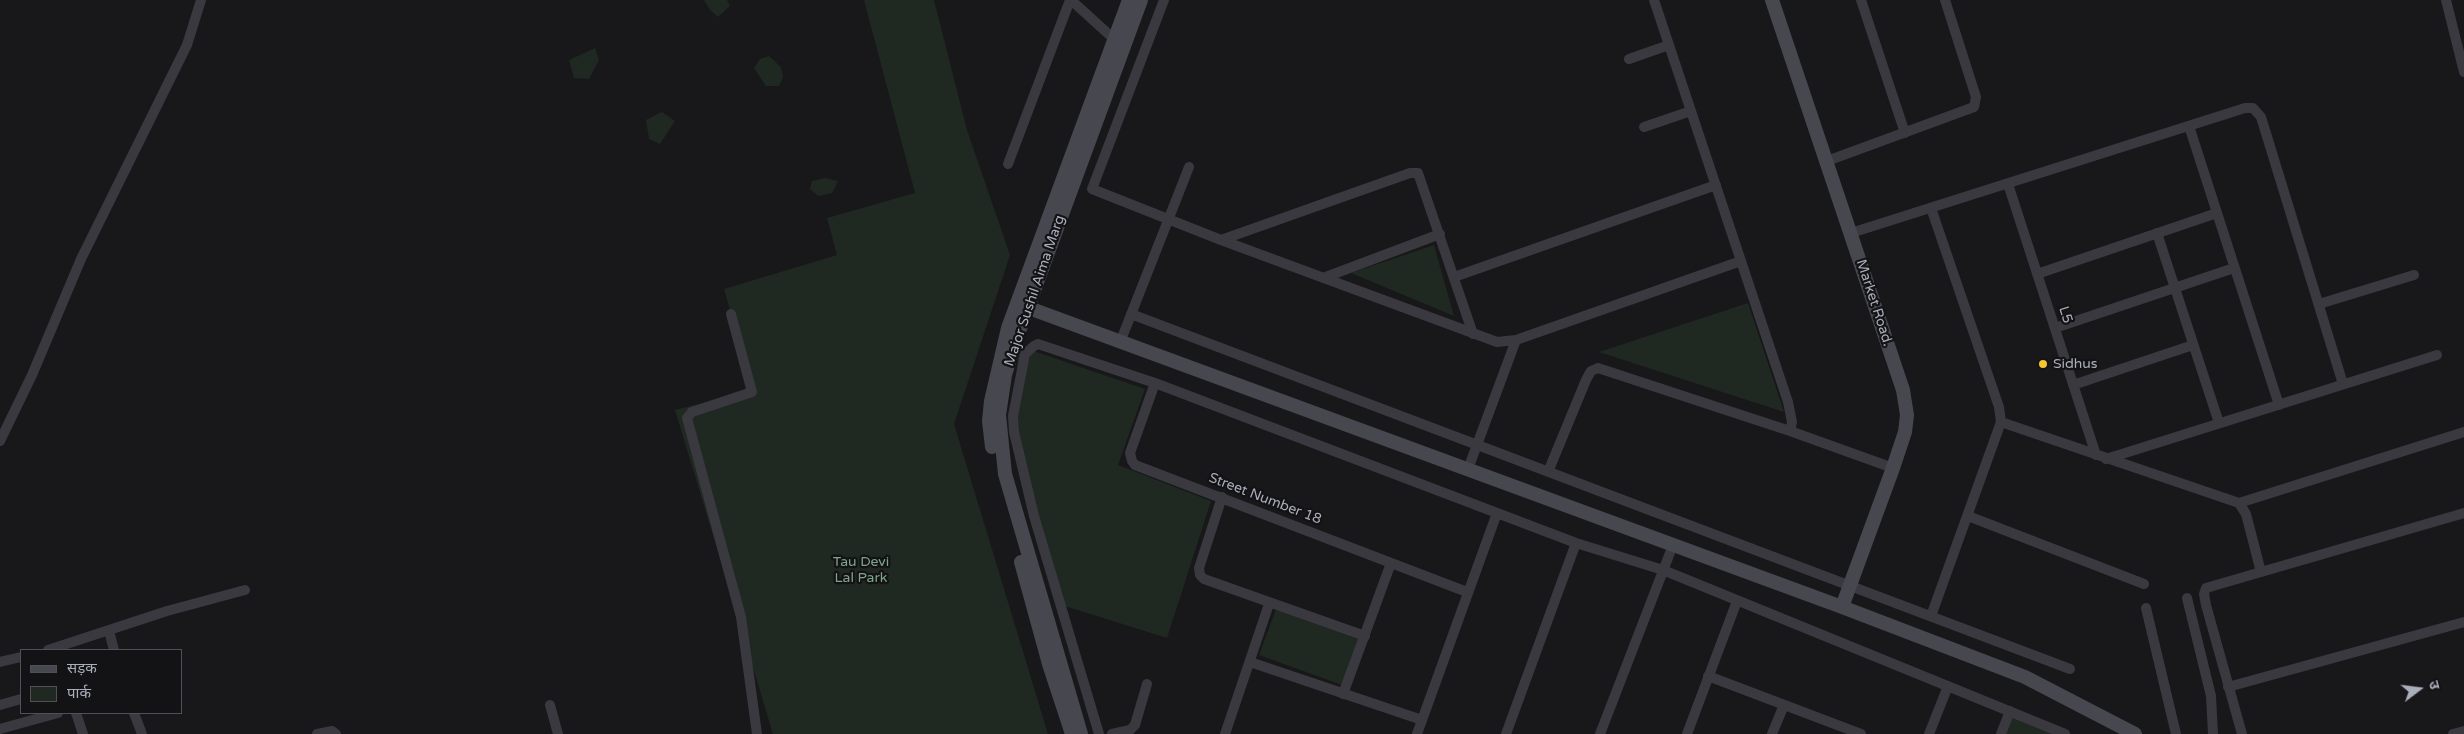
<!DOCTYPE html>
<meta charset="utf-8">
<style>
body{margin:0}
#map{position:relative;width:2464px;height:734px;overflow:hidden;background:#18181a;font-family:"Varela Round","Noto Sans Devanagari",sans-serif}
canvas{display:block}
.legend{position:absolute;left:20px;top:649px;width:162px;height:65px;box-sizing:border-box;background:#131315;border:1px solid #4f5157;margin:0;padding:6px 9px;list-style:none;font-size:15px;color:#aaadba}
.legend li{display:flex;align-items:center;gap:10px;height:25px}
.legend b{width:25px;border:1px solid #4f5157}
.north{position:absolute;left:2394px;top:664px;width:50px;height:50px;-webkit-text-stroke:4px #131315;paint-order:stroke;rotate:75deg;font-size:14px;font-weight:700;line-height:20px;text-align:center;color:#aaadba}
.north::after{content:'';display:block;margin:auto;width:18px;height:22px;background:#aaadba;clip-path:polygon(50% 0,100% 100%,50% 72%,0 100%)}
</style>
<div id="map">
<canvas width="2464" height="734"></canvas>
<ul class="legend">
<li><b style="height:6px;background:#47484f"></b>सड़क</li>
<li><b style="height:14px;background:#1f2821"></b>पार्क</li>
</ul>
<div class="north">उ</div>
</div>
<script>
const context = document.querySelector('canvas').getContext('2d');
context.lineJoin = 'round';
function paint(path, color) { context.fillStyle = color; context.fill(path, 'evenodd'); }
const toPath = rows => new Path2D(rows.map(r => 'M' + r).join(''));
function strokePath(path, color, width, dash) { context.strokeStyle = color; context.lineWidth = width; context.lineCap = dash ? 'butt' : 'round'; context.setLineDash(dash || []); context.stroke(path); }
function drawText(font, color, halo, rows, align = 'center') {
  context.font = font + ' "Varela Round",sans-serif'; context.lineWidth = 4.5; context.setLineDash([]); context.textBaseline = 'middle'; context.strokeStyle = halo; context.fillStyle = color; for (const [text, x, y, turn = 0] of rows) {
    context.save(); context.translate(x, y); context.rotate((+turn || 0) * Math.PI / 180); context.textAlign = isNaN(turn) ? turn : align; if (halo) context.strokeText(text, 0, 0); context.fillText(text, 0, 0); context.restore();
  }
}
paint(toPath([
 [704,0,727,0,730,6,718,17,710,10],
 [864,0,934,0,967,130,1010,255,954,424,1048,734,773,734,675,410,753,390,724,289,837,255,827,218,915,193],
 [595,48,599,60,589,79,574,78,569,60],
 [769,56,781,67,783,77,779,86,766,86,754,68,760,59],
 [662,112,675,121,660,144,649,139,646,120],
 [825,178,838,181,832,193,818,196,810,189,812,181],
 [1434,245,1454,316,1351,273],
 [1748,303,1784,412,1599,352],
 [1019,346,1145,389,1118,465,1211,501,1167,638,1055,603,1013,416],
 [1276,609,1358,639,1342,685,1259,655],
 [2012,716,2054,734,2005,734]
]), '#1f2821');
strokePath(toPath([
 [1071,0,1115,40],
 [1164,0,1092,189,1221,240,1497,342,1516,340,1741,261],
 [1654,0,1788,402,1792,422,1790,431],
 [1861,0,1905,133],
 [2446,0,2464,72],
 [1629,59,1669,45],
 [2189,126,2279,405],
 [1644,127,1691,111],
 [1827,161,1974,107,1976,97,1945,0],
 [1008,164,1070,0],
 [2008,184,2096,455],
 [1851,233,2245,108,2253,108,2261,117,2343,384],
 [2157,233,2219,423],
 [1221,240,1410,173,1418,173,1473,334],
 [2037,274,2217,213],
 [1454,277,1716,185],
 [1323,278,1440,234],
 [2319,304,2414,275],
 [731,314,752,392,692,412,687,418,741,617,757,734],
 [1131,314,2070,669],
 [2055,328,2234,268],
 [1121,340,1189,167],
 [1155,383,1130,453,1132,461,1135,465,1467,592],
 [2073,385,2193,345],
 [2001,422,2239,503,2246,514,2261,572],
 [0,441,32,375,81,259,187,45,201,0],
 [2106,459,2437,355],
 [1468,469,1516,340],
 [1548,472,1586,380,1591,371,1598,368,1790,431,1893,468],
 [1222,497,1199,568,1200,575,1204,579,1365,636],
 [2239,503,2464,432],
 [1968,516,2144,584],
 [2187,598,2211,696,2213,734],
 [2146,608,2176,734],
 [1931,616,2001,422,1999,407,1931,208],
 [109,631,114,650],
 [48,650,167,611,245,590],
 [0,662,21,657],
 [1250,662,1422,720],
 [1708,676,1861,734],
 [2228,687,2464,622],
 [1343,694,1391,563],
 [0,705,21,699],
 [550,705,558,734],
 [76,713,83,734],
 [134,713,142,734],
 [0,729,58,713],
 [317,734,332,731,336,734],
 [1099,734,1034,516,1014,432,1013,416,1025,354,1034,346,1038,344,1155,383,1576,543,1663,570,2065,734],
 [1112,734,1130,730,1135,725,1147,684],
 [1225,734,1269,604],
 [1417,734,1497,513],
 [1506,734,1576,543],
 [1600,734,1673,545],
 [1687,734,1737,601],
 [1772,734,1784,705],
 [1929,734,1948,686],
 [2001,734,2010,711],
 [2242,734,2206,605,2204,594,2206,588,2464,513],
 [2453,734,2464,731]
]), '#39393f', 10);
strokePath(toPath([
 [1772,0,1903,390,1907,415,1905,432,1893,468,1842,607],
 [1018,304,1842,607,2025,677,2135,734],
 [992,447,989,421,991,401,1008,328,1129,0],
 [1021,562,1049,664,1072,734],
 [1081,734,1005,474,999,415,1005,375,1015,342,1141,0]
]), '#47484f', 14);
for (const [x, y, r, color] of [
 [2043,364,5,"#f7c433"]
]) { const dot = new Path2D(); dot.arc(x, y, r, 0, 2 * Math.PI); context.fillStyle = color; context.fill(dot); strokePath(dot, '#131315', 2); }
drawText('14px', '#aaadba', '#131315', [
 ["Major Sushil Aima Marg",1035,291,-71],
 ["Market Road.",1874,303,72],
 ["L5",2065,315,72],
 ["Street Number 18",1265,499,21]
]);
drawText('14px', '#aaadba', '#131315', [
 ["Sidhus",2053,364]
], 'left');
drawText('14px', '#80a586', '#131315', [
 ["Tau Devi",861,562],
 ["Lal Park",861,578]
]);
</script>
